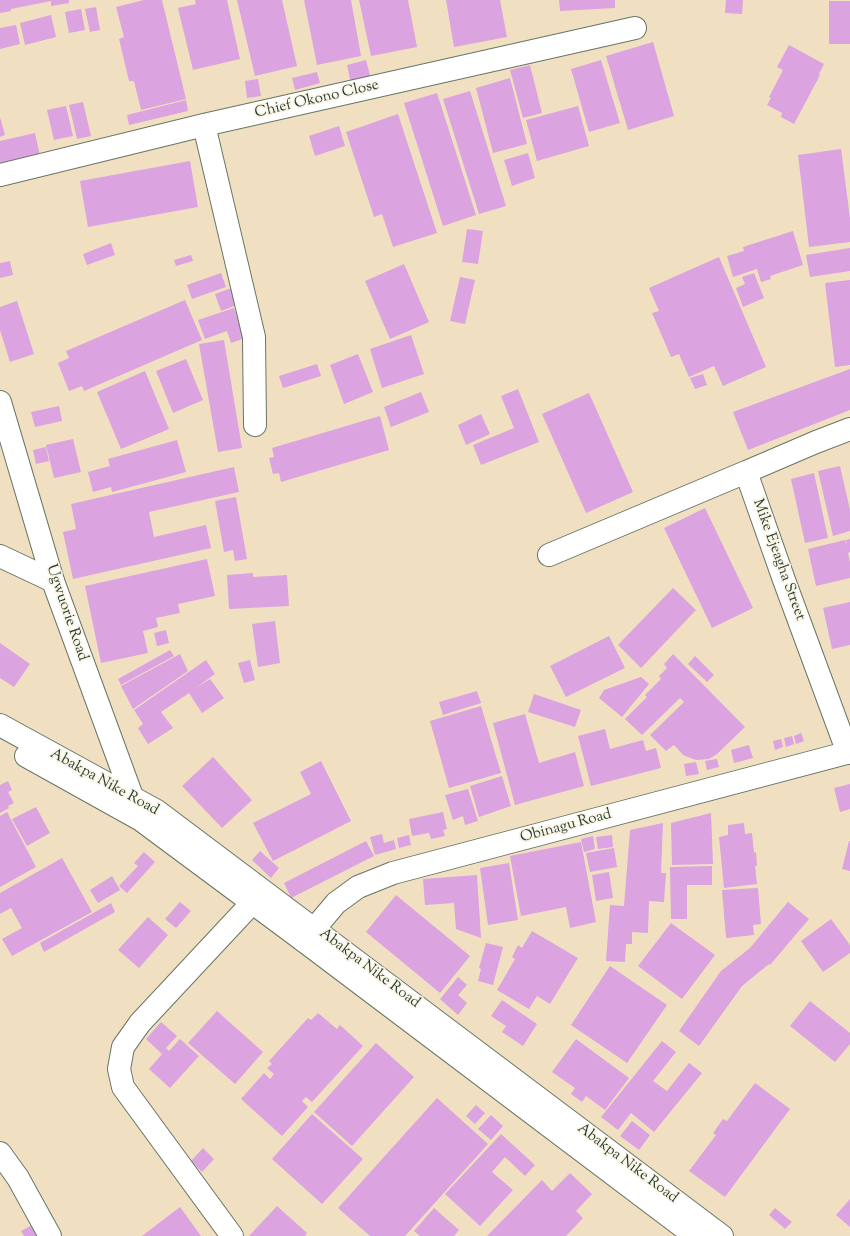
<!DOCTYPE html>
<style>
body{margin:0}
canvas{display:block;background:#f0e0c1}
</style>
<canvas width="850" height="1236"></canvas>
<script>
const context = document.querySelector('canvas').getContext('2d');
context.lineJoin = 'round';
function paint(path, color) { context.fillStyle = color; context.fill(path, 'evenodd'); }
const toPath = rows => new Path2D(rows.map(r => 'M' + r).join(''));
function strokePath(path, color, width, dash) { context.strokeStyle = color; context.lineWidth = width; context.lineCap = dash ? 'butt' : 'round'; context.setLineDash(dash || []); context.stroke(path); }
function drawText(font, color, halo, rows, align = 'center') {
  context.font = font + ' "Sorts Mill Goudy",serif'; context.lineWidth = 3.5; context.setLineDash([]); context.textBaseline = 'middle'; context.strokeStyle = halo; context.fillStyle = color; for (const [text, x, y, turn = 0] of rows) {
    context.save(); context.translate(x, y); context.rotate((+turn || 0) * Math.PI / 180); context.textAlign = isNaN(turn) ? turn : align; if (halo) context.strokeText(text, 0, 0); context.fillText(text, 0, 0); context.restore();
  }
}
paint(toPath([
 [0,0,69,0,69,3,51,6,51,1,11,9,11,11,0,13],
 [144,0,162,0,186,99,141,110,134,81,129,81,119,39,124,37,116,7],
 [195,0,227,0,240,59,193,70,178,8,196,4],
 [237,0,282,0,297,66,255,76],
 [304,0,351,0,361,56,317,65],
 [359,0,408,0,417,47,371,56],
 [446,0,500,0,507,37,454,47],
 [559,0,615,0,615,8,560,11],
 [726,0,743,0,742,14,725,13],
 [829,1,850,1,850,44,829,44],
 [96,7,100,30,90,32,85,9],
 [81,9,85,30,69,33,65,12],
 [51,15,56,37,25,45,20,23],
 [16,25,20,44,0,49,0,28],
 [653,42,674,116,628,130,606,56],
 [789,45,824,64,819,74,820,75,794,124,781,117,782,113,767,105,771,98,769,97,783,70,777,67],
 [366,60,371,79,351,84,347,65],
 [601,60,620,123,589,132,571,69],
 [530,65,542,113,523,118,510,70],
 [317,72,320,83,295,90,292,78],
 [510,78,527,144,493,153,476,88],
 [258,79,261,96,247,98,245,81],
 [470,91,506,206,479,214,443,99],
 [437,93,476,215,443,226,404,103],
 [186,100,188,111,129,125,127,115],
 [83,102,91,136,77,139,69,105],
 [66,106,73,136,54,140,47,110],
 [578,106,589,146,537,161,526,120],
 [398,114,437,233,393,247,382,214,374,217,346,132],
 [0,117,5,135,0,137],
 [339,126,345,146,315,156,309,136],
 [35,133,40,156,0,165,0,141],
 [841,149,850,218,850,242,809,247,798,155],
 [528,153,535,178,512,186,504,160],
 [190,161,198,207,88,227,80,181],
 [467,229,483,231,478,264,462,262],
 [793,231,803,265,770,276,771,279,761,282,757,269,733,277,727,256,744,251,743,247],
 [111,243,115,255,87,265,83,254],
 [850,248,850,271,810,277,806,255],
 [191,255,193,261,176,266,174,260],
 [719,257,766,367,723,386,714,366,689,377,679,354,671,357,652,313,659,311,649,288],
 [10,261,13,275,0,278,0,263],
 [404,264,429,322,390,339,365,281],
 [221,273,226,287,192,299,187,285],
 [754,273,764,298,743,307,736,288,745,284,742,277],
 [460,277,475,280,465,324,450,321],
 [850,280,850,365,835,367,825,283],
 [234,287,240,304,221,311,215,294],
 [185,300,202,340,84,391,82,386,69,391,58,363,69,358,66,351],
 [17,301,34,354,10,362,0,330,0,307],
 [234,308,245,338,231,343,227,331,205,339,198,320],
 [411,335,424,374,382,388,370,349],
 [224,340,242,448,218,452,199,344],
 [358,354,373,392,344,404,330,365],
 [186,359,203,400,173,413,156,371],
 [317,364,321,376,283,388,279,376],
 [850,369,850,410,748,450,733,412],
 [145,371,169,429,121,449,97,392],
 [703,374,707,385,695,389,690,378],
 [518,389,539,442,481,465,473,445,514,428,501,396],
 [421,392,429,412,391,427,384,407],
 [589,393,633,492,586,513,542,414],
 [59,406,62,421,35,427,31,412],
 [481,414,490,434,466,445,458,425],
 [380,416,389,450,281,482,279,473,273,474,269,458,274,457,272,448],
 [73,439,81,472,54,478,46,445],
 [177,440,186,472,112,492,111,487,93,492,88,472,110,466,108,459],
 [46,447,49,461,36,464,33,450],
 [840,466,850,510,850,531,833,536,818,471],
 [234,467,239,492,149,512,154,537,206,525,211,548,73,579,63,532,76,529,71,504],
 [814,473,828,538,805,543,791,479],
 [236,497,247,559,235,561,233,550,224,552,215,501],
 [705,508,753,608,712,628,664,528],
 [850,539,850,552,848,553,850,562,850,578,816,586,808,549,845,540,847,546,846,540],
 [207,559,215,596,178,604,180,613,156,618,158,627,143,631,148,653,101,663,85,586],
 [253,573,253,577,287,575,289,606,229,609,227,575],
 [673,588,696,610,641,668,618,645],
 [850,602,850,645,832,649,823,608],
 [275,621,280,663,258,667,252,624],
 [166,630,169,643,157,646,154,633],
 [609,636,625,668,566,697,550,666],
 [0,643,30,664,14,687,0,678],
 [170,650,174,656,121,685,118,679],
 [180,654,188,671,133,709,121,686],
 [673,654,745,727,717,754,709,759,696,760,683,755,674,745,666,751,650,735,684,702,680,698,642,735,625,719,647,697,645,695,661,679,659,676,667,668,664,664],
 [695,656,714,675,707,682,688,664],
 [206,660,215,674,194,689,210,679,224,698,202,713,189,693,161,712,173,728,148,744,138,728,143,724,134,710],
 [250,660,255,680,244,683,238,663],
 [641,677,649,684,622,717,599,698,604,690],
 [477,691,481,703,443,715,439,702],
 [534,694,581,710,575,727,528,712],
 [481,706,501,773,449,788,430,721],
 [525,714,539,763,575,752,584,786,515,805,493,723],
 [605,729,610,749,643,740,646,751,656,748,661,768,591,786,578,736],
 [801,733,804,741,796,744,794,736],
 [792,736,794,744,786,747,784,738],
 [781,739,783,747,775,750,773,741],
 [749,745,753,758,734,763,731,750],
 [213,757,252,800,222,828,182,786],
 [717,759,719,767,707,770,705,761],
 [321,761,351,821,273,861,253,823,311,794,300,772],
 [696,762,699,774,686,776,684,764],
 [502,776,511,806,479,817,470,786],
 [8,781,12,790,8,792,14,803,8,806,9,808,0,813,0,785],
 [850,784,850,809,840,812,834,788],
 [468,789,478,821,465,825,463,816,453,820,445,795],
 [36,807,50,833,27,846,12,819],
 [7,812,36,867,0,887,0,816],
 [443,812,447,829,443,830,445,836,431,839,429,833,412,836,409,819],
 [711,813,713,864,672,865,671,823],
 [663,823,661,873,666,873,664,902,649,901,648,933,632,932,632,944,626,944,625,962,606,961,610,905,624,906,630,830],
 [744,823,745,834,752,833,754,853,756,852,757,866,755,866,757,884,724,888,719,837,728,835,728,825],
 [382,834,384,843,394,840,396,849,375,855,370,837],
 [409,835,411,845,399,848,397,838],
 [612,835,613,847,598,849,596,837],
 [593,836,595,849,584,852,581,839],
 [366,841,374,856,291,898,284,883],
 [849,841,850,841,850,871,842,869],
 [581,842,596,922,570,928,566,907,521,916,510,856],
 [614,848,617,867,590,872,586,853],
 [260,851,279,868,271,878,252,860],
 [144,852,155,862,127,893,119,886,138,866,134,863],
 [62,858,92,912,12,956,2,939,22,928,11,908,0,914,0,893],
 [509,863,518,920,488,925,480,868],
 [712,866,712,885,687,885,687,919,671,919,670,867],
 [609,872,613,898,596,901,592,875],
 [477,875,481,938,456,929,454,903,425,905,423,879],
 [112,876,120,890,98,903,90,890],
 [758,888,761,924,753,925,754,935,726,938,722,890],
 [396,895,470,956,440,993,366,932],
 [180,902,191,911,176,928,165,919],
 [788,902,809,919,770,965,769,964,742,986,699,1046,679,1031,721,971,750,948],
 [111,903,115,912,44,952,40,943],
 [148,917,168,935,139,968,118,950],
 [831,919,850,945,850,953,823,972,801,941],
 [671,923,715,955,682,999,638,966],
 [532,931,578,958,550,1004,537,996,529,1009,497,990,515,959,512,957,518,945,522,948],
 [486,943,503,947,493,985,478,981,481,969,479,968],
 [610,966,667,1005,627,1063,571,1025],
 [458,977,467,985,458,995,467,1003,458,1015,440,999],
 [502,1000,537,1024,523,1046,502,1032,506,1026,491,1016],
 [810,1001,850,1033,850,1044,835,1062,790,1026],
 [217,1011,263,1052,235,1084,188,1043],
 [318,1013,337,1029,340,1025,363,1046,312,1102,306,1097,302,1101,308,1107,282,1136,241,1099,264,1073,270,1079,274,1074,267,1068,272,1064,269,1061,308,1018,311,1020],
 [161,1022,177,1036,166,1048,169,1051,180,1039,199,1056,170,1088,149,1069,162,1054,146,1039],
 [576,1039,629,1078,605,1110,586,1096,582,1102,571,1094,575,1088,552,1072],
 [662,1041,676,1052,653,1081,667,1091,689,1063,702,1073,654,1132,631,1113,618,1130,601,1117],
 [376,1043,414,1077,352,1146,314,1112],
 [755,1083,790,1109,725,1197,689,1171,716,1135,713,1133,723,1119,727,1121],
 [437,1098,488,1144,405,1236,370,1236,338,1208],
 [476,1105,485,1113,475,1124,466,1116],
 [312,1114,363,1159,322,1204,272,1159],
 [491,1115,503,1126,491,1140,478,1129],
 [632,1121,650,1135,639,1150,620,1136],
 [501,1134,535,1165,525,1176,505,1157,492,1172,513,1190,480,1226,445,1194],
 [203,1148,214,1159,202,1172,191,1161],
 [570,1173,592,1194,576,1211,583,1218,566,1236,487,1236,542,1180,552,1191],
 [850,1199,850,1227,836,1215],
 [277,1206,307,1233,305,1236,249,1236],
 [180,1207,201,1236,142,1236],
 [434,1208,459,1230,454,1236,420,1236,414,1231],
 [775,1208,792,1222,785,1229,769,1215],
 [32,1225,37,1236,24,1236,21,1231]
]), '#dba3df');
const street = toPath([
 [204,125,254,337,255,425],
 [0,175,204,125,635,28],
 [549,555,746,472],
 [0,556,53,581],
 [848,753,784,580,746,472,816,442,850,429],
 [0,1153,18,1178,50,1236],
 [232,1236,123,1087,119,1069,123,1047,140,1023,252,903]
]);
const secondary = toPath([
 [0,402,53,581,137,810],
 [304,941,336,903,358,887,393,873,850,752]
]);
const primary = toPath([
 [0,725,157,811,722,1236],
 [26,756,141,820,304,941,695,1236]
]);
strokePath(street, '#687665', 24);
strokePath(secondary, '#687665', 24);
strokePath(primary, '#687665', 24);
strokePath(street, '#fff', 22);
strokePath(secondary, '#fff', 22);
strokePath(primary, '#fff', 22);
drawText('15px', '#1f3d34', '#fcf5e5', [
 ["Chief Okono Close",317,100,-13],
 ["Mike Ejeagha Street",778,560,70],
 ["Ugwuorie Road",66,613,71],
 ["Abakpa Nike Road",104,783,29],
 ["Obinagu Road",566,827,-15],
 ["Abakpa Nike Road",369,969,37],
 ["Abakpa Nike Road",627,1164,37]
]);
</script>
